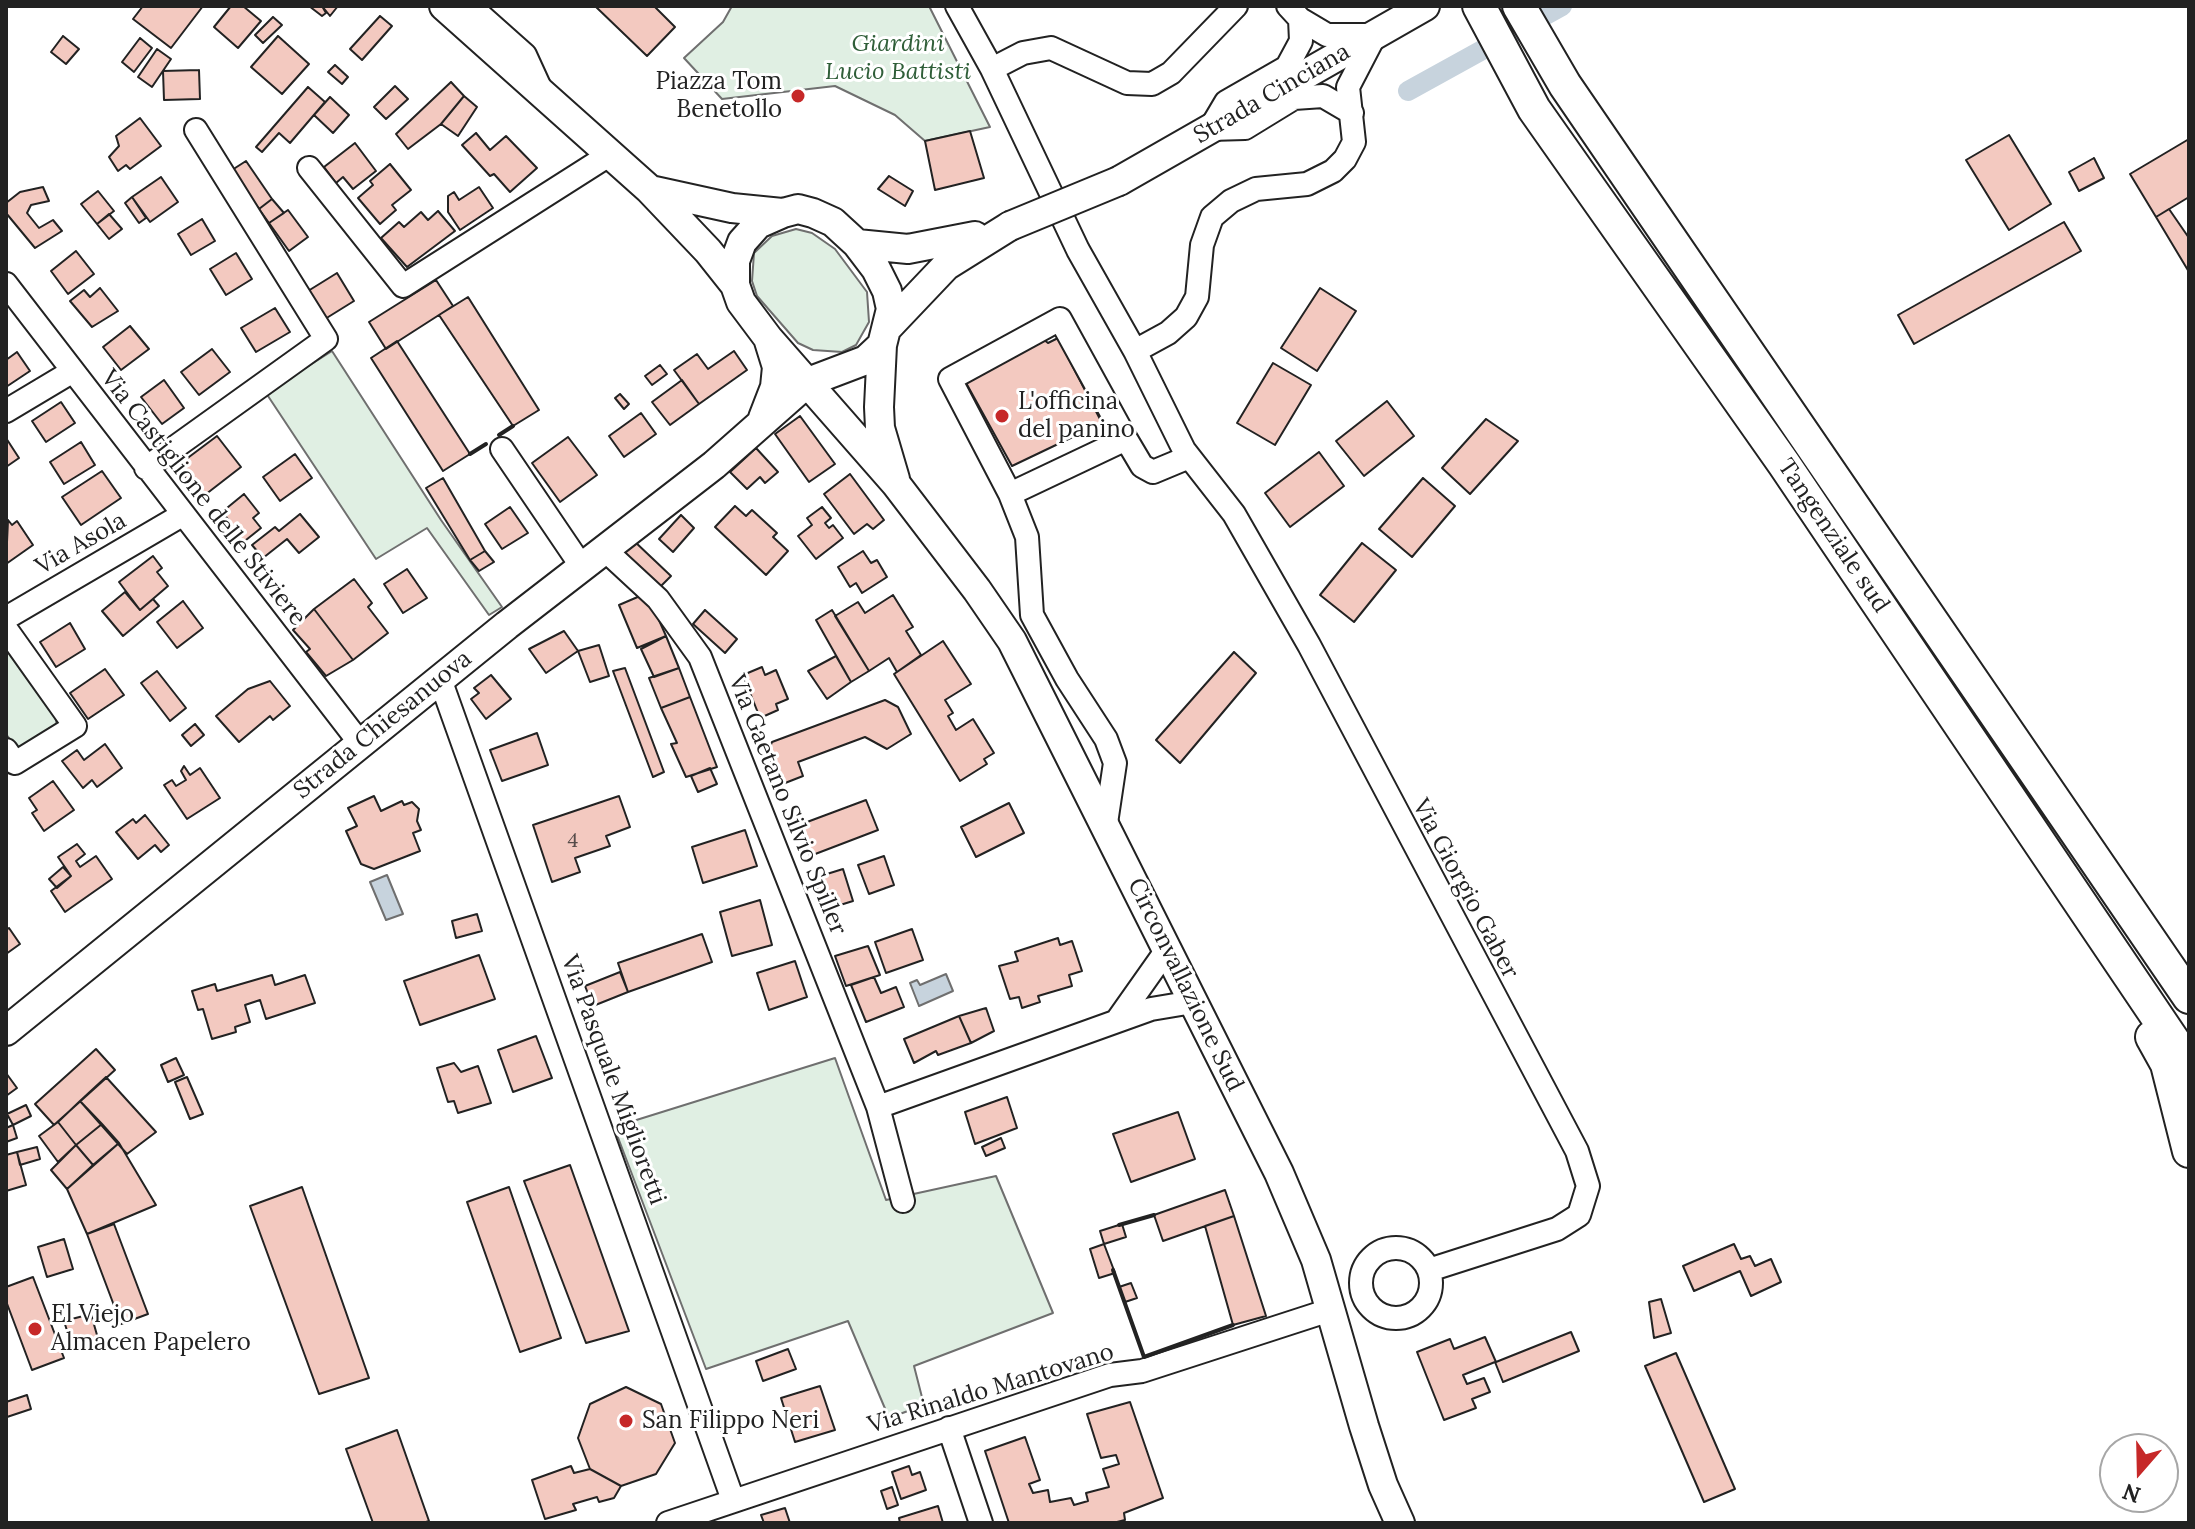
<!DOCTYPE html>
<style>
body{margin:0}
#map{position:relative;width:2195px;height:1529px;overflow:hidden;background:#fff;font-family:Lora,serif}
canvas{display:block}
.frame{position:absolute;inset:0;border:8px solid #222;pointer-events:none}
.north{position:absolute;left:2099px;top:1433px;width:80px;height:80px;box-sizing:border-box;background:#fff;border:2px solid #a7a7a7;border-radius:50%;rotate:200deg;font-size:22px;font-weight:700;line-height:32px;text-align:center;color:#222}
.north::after{content:'';display:block;margin:auto;width:28px;height:36px;background:#c62828;clip-path:polygon(50% 0,100% 100%,50% 72%,0 100%)}
</style>
<div id="map">
<canvas width="2195" height="1529"></canvas>
<div class="frame"></div>
<div class="north">N</div>
</div>
<script>
const context = document.querySelector('canvas').getContext('2d');
context.lineJoin = 'round';
function paint(path, color) { context.fillStyle = color; context.fill(path, 'evenodd'); }
const toPath = rows => new Path2D(rows.map(r => 'M' + r).join(''));
function strokePath(path, color, width, dash) { context.strokeStyle = color; context.lineWidth = width; context.lineCap = dash ? 'butt' : 'round'; context.setLineDash(dash || []); context.stroke(path); }
function drawText(font, color, halo, rows, align = 'center') {
  context.font = font + ' Lora,serif'; context.lineWidth = 6; context.setLineDash([]); context.textBaseline = 'middle'; context.strokeStyle = halo; context.fillStyle = color; for (const [text, x, y, turn = 0] of rows) {
    context.save(); context.translate(x, y); context.rotate((+turn || 0) * Math.PI / 180); context.textAlign = isNaN(turn) ? turn : align; if (halo) context.strokeText(text, 0, 0); context.fillText(text, 0, 0); context.restore();
  }
}
const green = toPath([
 [732,6,929,6,990,127,925,141,895,115,835,86,722,99,684,58,723,22,732,6],
 [796,229,812,233,835,249,867,292,869,322,856,345,842,352,813,350,798,343,757,296,752,281,754,253,772,236,796,229],
 [332,351,441,520,502,607,489,615,427,528,376,559,266,393,332,351],
 [6,647,55,716,57,725,18,750,6,734,6,647],
 [835,1058,886,1200,996,1176,1053,1313,914,1366,924,1405,889,1418,848,1321,706,1369,614,1127,835,1058]
]);
paint(green, '#e0efe3');
strokePath(green, '#6f6f6f', 2);
const water = toPath([
 [387,875,403,914,386,920,370,882,387,875],
 [946,974,953,991,919,1006,910,983,917,980,920,985,946,974]
]);
paint(water, '#c7d3dd');
strokePath(water, '#6f6f6f', 2);
strokePath(toPath([
 [1408,91,1562,6]
]), '#c7d3dd', 20);
const building = toPath([
 [143,6,203,6,171,48,133,19,143,6],
 [231,6,243,6,261,21,238,48,214,27,231,6],
 [309,6,322,6,326,13,322,16,309,6],
 [322,6,338,6,330,16,322,6],
 [595,6,654,6,675,27,647,56,595,6],
 [380,16,392,26,362,60,350,49,380,16],
 [273,17,282,25,263,43,255,35,273,17],
 [63,36,79,49,66,64,51,52,63,36],
 [278,36,309,64,282,94,251,67,278,36],
 [140,38,152,48,134,72,122,62,140,38],
 [157,49,171,59,152,87,138,77,157,49],
 [335,65,348,77,342,84,328,72,335,65],
 [199,70,200,99,164,100,163,71,199,70],
 [451,82,464,96,441,124,408,149,396,134,451,82],
 [395,86,408,99,386,119,374,107,395,86],
 [308,87,325,102,290,143,279,133,262,152,256,147,308,87],
 [464,96,477,107,458,136,441,124,464,96],
 [330,97,349,115,333,133,314,115,330,97],
 [140,118,161,146,130,169,126,165,118,171,109,157,119,146,116,136,140,118],
 [970,131,984,178,935,190,925,141,970,131],
 [476,133,490,150,506,136,537,168,510,192,494,174,490,176,462,145,476,133],
 [2009,135,2051,204,2009,230,1966,160,2009,135],
 [2189,139,2189,197,2156,217,2130,174,2189,139],
 [355,143,376,171,353,189,343,177,336,183,324,167,355,143],
 [2094,158,2104,178,2079,191,2069,172,2094,158],
 [246,161,272,199,259,209,232,170,246,161],
 [390,164,411,190,392,205,396,210,380,224,358,198,373,185,370,181,390,164],
 [889,176,913,191,905,206,878,189,889,176],
 [161,177,178,202,150,222,132,197,161,177],
 [43,187,49,201,31,205,27,213,39,228,53,220,62,231,35,248,6,213,6,203,20,192,43,187],
 [479,187,493,208,460,230,448,212,448,196,454,192,459,200,479,187],
 [98,191,114,211,97,224,81,204,98,191],
 [132,197,146,218,139,223,125,203,132,197],
 [272,199,284,213,269,223,259,209,272,199],
 [2169,209,2189,238,2189,272,2156,217,2169,209],
 [288,210,308,237,289,251,269,223,288,210],
 [438,211,455,231,407,267,381,238,399,222,404,227,421,212,428,220,438,211],
 [109,214,122,229,109,239,97,224,109,214],
 [202,219,215,241,191,255,178,234,202,219],
 [2064,222,2081,251,1914,344,1898,315,2064,222],
 [76,251,94,274,68,294,51,271,76,251],
 [236,253,252,279,226,295,210,269,236,253],
 [337,273,354,301,325,319,308,291,337,273],
 [436,280,453,306,386,349,369,322,436,280],
 [100,288,118,311,92,327,70,301,84,290,90,297,100,288],
 [1320,288,1356,311,1317,371,1281,348,1320,288],
 [468,297,539,410,513,426,439,315,468,297],
 [275,308,290,332,256,352,241,328,275,308],
 [130,326,149,349,121,370,103,347,130,326],
 [1058,338,1102,423,1012,466,965,381,1043,339,1048,343,1058,338],
 [397,341,470,454,443,471,371,358,397,341],
 [212,349,230,372,199,395,181,372,212,349],
 [734,351,747,370,699,404,674,370,697,354,708,369,734,351],
 [17,352,30,371,6,387,6,360,17,352],
 [1273,363,1311,385,1275,445,1237,423,1273,363],
 [660,365,667,374,652,385,645,376,660,365],
 [164,380,184,408,162,424,141,397,164,380],
 [682,380,699,404,670,425,652,402,682,380],
 [620,394,629,404,624,409,615,398,620,394],
 [1387,401,1414,436,1364,476,1336,441,1387,401],
 [61,402,75,423,46,442,32,421,61,402],
 [641,413,656,434,624,457,609,436,641,413],
 [800,416,835,464,809,482,775,434,800,416],
 [1486,419,1518,441,1470,494,1442,468,1486,419],
 [217,436,241,467,201,498,183,474,179,477,173,469,217,436],
 [568,437,597,475,560,502,532,463,568,437],
 [6,438,19,458,6,467,6,438],
 [81,442,95,465,64,484,50,462,81,442],
 [756,448,778,472,765,483,760,477,747,489,730,472,756,448],
 [1319,452,1344,486,1290,527,1265,493,1319,452],
 [295,454,312,478,280,501,263,477,295,454],
 [102,471,121,498,81,525,62,497,102,471],
 [850,474,884,520,873,529,867,524,854,534,824,494,850,474],
 [443,478,485,551,470,560,426,488,443,478],
 [1423,478,1455,506,1412,557,1379,529,1423,478],
 [244,494,259,513,253,518,261,528,236,548,222,530,231,523,222,512,244,494],
 [735,506,746,516,752,510,777,533,773,537,788,551,766,575,715,527,735,506],
 [510,507,528,533,502,549,485,524,510,507],
 [822,507,831,518,825,523,829,528,833,525,843,538,816,559,798,536,812,525,807,518,822,507],
 [300,514,319,537,299,553,287,539,263,558,252,545,275,527,279,531,300,514],
 [681,515,694,528,673,552,659,539,681,515],
 [8,520,12,525,17,521,33,545,6,564,8,520],
 [633,540,671,576,658,589,621,552,633,540],
 [1362,543,1396,570,1354,622,1320,595,1362,543],
 [485,551,494,562,479,571,470,560,485,551],
 [863,551,871,563,877,560,887,577,862,593,856,583,850,587,838,567,863,551],
 [153,556,162,568,157,572,168,586,140,610,119,582,153,556],
 [407,569,427,598,403,613,384,584,407,569],
 [354,579,372,603,368,607,388,633,353,660,314,609,354,579],
 [125,592,140,610,153,599,159,606,123,636,102,611,125,592],
 [647,593,666,636,637,648,619,605,647,593],
 [893,595,913,627,906,631,921,655,897,672,889,658,869,671,835,616,858,602,865,613,893,595],
 [183,601,203,628,177,648,157,622,183,601],
 [314,609,353,660,326,676,306,652,310,649,293,630,314,609],
 [705,610,737,639,725,653,693,624,705,610],
 [832,610,869,671,851,682,816,620,832,610],
 [70,623,85,649,56,667,40,642,70,623],
 [564,631,578,651,546,673,529,649,564,631],
 [666,636,679,668,654,677,641,649,666,636],
 [943,641,971,684,945,700,953,713,948,716,956,730,973,719,994,753,984,759,987,764,960,781,894,674,943,641],
 [599,645,609,676,590,682,578,651,599,645],
 [1234,652,1256,673,1180,763,1156,740,1234,652],
 [836,656,851,682,827,699,808,671,836,656],
 [762,667,765,675,776,670,788,699,776,704,778,710,760,718,743,675,762,667],
 [625,668,664,772,653,777,613,671,625,668],
 [679,668,690,697,661,708,649,678,679,668],
 [105,669,124,695,88,719,70,693,105,669],
 [157,671,186,708,170,721,141,683,157,671],
 [491,675,511,699,486,719,471,699,479,693,474,688,491,675],
 [270,681,290,706,273,720,270,716,239,742,216,716,248,689,270,681],
 [690,697,717,767,686,777,671,744,677,743,661,708,690,697],
 [885,700,898,707,911,734,887,749,865,737,798,762,803,776,780,785,768,753,772,742,885,700],
 [195,724,204,735,191,746,182,735,195,724],
 [537,733,548,765,502,781,490,750,537,733],
 [105,744,122,768,97,787,92,780,83,788,62,761,77,750,84,760,105,744],
 [184,766,190,775,200,768,220,798,187,819,164,785,172,780,176,786,186,780,181,771,184,766],
 [710,768,717,784,698,792,691,776,710,768],
 [53,781,74,810,44,831,32,813,37,810,29,798,53,781],
 [374,796,381,811,402,801,404,805,412,802,419,809,417,821,421,830,413,833,420,851,374,869,361,864,346,831,357,826,348,808,374,796],
 [619,796,630,827,606,836,610,846,575,858,580,872,552,882,533,825,619,796],
 [866,800,878,830,810,856,799,825,866,800],
 [1009,803,1024,833,976,857,961,827,1009,803],
 [145,815,169,845,161,852,155,845,138,859,116,832,133,819,136,823,145,815],
 [745,830,757,866,703,883,692,847,745,830],
 [77,844,85,854,76,861,80,867,96,856,112,879,65,912,51,891,71,876,58,857,77,844],
 [884,856,894,885,869,894,858,865,884,856],
 [63,867,71,876,57,888,49,879,63,867],
 [843,869,853,901,824,910,814,878,843,869],
 [760,900,772,945,732,956,720,912,760,900],
 [477,914,482,931,456,938,452,921,477,914],
 [9,928,20,944,6,954,6,930,9,928],
 [912,929,923,960,886,973,875,942,912,929],
 [702,934,712,962,628,992,618,963,702,934],
 [1058,938,1060,945,1072,941,1082,971,1069,975,1072,986,1038,996,1040,1002,1022,1008,1019,997,1010,999,999,966,1018,961,1015,952,1058,938],
 [868,946,880,975,846,986,835,956,868,946],
 [479,955,495,999,420,1025,404,981,479,955],
 [795,961,807,997,769,1010,757,973,795,961],
 [620,972,628,992,593,1006,585,986,620,972],
 [272,975,275,985,305,975,315,1003,266,1019,260,1000,245,1005,250,1022,235,1027,236,1032,212,1039,203,1009,198,1010,192,991,215,984,217,991,272,975],
 [874,977,881,993,896,987,904,1007,866,1022,851,985,874,977],
 [986,1008,994,1031,971,1043,959,1016,986,1008],
 [959,1016,971,1043,938,1055,936,1051,914,1063,904,1039,959,1016],
 [536,1036,552,1078,513,1092,498,1050,536,1036],
 [96,1049,115,1070,54,1125,35,1104,96,1049],
 [176,1058,184,1075,168,1082,161,1065,176,1058],
 [454,1063,461,1072,478,1066,491,1103,458,1113,454,1101,448,1102,437,1068,454,1063],
 [6,1073,17,1088,6,1096,6,1073],
 [106,1077,156,1132,127,1154,80,1101,106,1077],
 [187,1077,203,1114,190,1119,175,1082,187,1077],
 [1007,1097,1017,1128,975,1144,965,1112,1007,1097],
 [80,1101,102,1124,76,1145,58,1122,80,1101],
 [26,1105,31,1116,13,1125,7,1114,26,1105],
 [1178,1112,1195,1159,1131,1182,1113,1134,1178,1112],
 [58,1122,76,1145,58,1162,39,1136,58,1122],
 [102,1124,119,1143,93,1165,76,1145,102,1124],
 [13,1125,17,1138,6,1142,6,1128,13,1125],
 [1001,1138,1005,1148,986,1156,982,1147,1001,1138],
 [119,1143,156,1205,87,1234,67,1189,119,1143],
 [76,1145,93,1165,67,1189,51,1170,76,1145],
 [37,1147,40,1159,20,1165,17,1152,37,1147],
 [17,1152,26,1185,6,1191,6,1155,17,1152],
 [570,1165,629,1331,586,1343,524,1181,570,1165],
 [302,1187,369,1378,319,1394,250,1206,302,1187],
 [509,1187,561,1338,520,1352,467,1202,509,1187],
 [1225,1190,1234,1216,1163,1241,1154,1215,1225,1190],
 [1234,1216,1266,1316,1233,1325,1205,1226,1234,1216],
 [114,1224,148,1314,121,1324,87,1234,114,1224],
 [1122,1224,1126,1237,1104,1244,1100,1231,1122,1224],
 [64,1239,73,1269,47,1277,38,1247,64,1239],
 [1104,1244,1115,1273,1099,1278,1090,1249,1104,1244],
 [1734,1244,1741,1259,1750,1256,1755,1266,1771,1259,1781,1282,1751,1296,1740,1271,1694,1291,1683,1266,1734,1244],
 [33,1277,64,1358,32,1370,6,1301,6,1287,33,1277],
 [1131,1283,1137,1298,1125,1302,1119,1287,1131,1283],
 [1661,1299,1671,1333,1654,1338,1649,1302,1661,1299],
 [91,1314,99,1342,73,1350,64,1321,91,1314],
 [1571,1332,1579,1351,1503,1382,1495,1362,1463,1375,1467,1384,1484,1378,1490,1392,1472,1399,1476,1408,1444,1420,1417,1352,1450,1339,1454,1349,1485,1337,1496,1362,1571,1332],
 [788,1349,796,1369,763,1381,756,1361,788,1349],
 [1676,1353,1735,1489,1704,1502,1645,1366,1676,1353],
 [820,1386,835,1430,795,1442,781,1398,820,1386],
 [626,1387,661,1404,675,1443,656,1474,621,1486,590,1469,578,1438,590,1404,626,1387],
 [27,1395,31,1409,7,1417,6,1402,27,1395],
 [1130,1402,1163,1498,1124,1513,1125,1520,1113,1523,1009,1523,985,1451,1025,1437,1040,1480,1029,1484,1033,1493,1048,1490,1050,1502,1071,1498,1074,1505,1088,1501,1086,1493,1109,1487,1103,1469,1119,1464,1116,1455,1101,1458,1087,1414,1130,1402],
 [397,1430,429,1521,423,1523,373,1523,346,1449,397,1430],
 [571,1466,574,1473,590,1469,621,1486,614,1498,599,1502,597,1497,573,1504,576,1510,545,1519,532,1480,571,1466],
 [909,1466,912,1475,920,1472,926,1490,901,1499,892,1472,909,1466],
 [892,1487,898,1505,887,1509,881,1491,892,1487],
 [938,1506,943,1523,900,1523,899,1518,938,1506],
 [785,1508,790,1523,764,1523,761,1515,785,1508]
]);
paint(building, '#f3c9c0');
strokePath(building, '#222', 2);
const minor = toPath([
 [470,6,525,55,541,90],
 [957,6,992,69,1078,250,1135,351,1184,450,1234,514,1309,645,1577,1151,1588,1186,1579,1215,1557,1229,1429,1270],
 [1288,6,1300,19,1327,35,1372,35],
 [992,69,1023,53,1051,48,1127,83,1152,84,1171,73,1236,6],
 [1210,129,1245,128,1294,98,1323,96,1352,113],
 [1210,129,1226,102,1287,67,1301,41,1300,19],
 [309,168,403,286,609,155],
 [6,284,360,743],
 [1135,351,1168,333,1186,317,1197,297,1202,245,1212,217,1231,201,1256,189,1307,184,1333,171,1345,159,1354,142,1348,87,1375,35],
 [6,411,73,371],
 [502,449,582,567],
 [146,468,326,339,196,130],
 [1010,494,1126,439,1142,466,1153,472,1189,457],
 [605,550,658,599,700,657,878,1107,903,1201],
 [6,618,182,515],
 [6,629,75,726,15,763,6,750],
 [440,679,733,1500],
 [1106,823,1115,763,1106,739,1067,679,1032,615,1027,537,1010,494,950,379,1060,319,1126,439],
 [1118,1019,1166,951],
 [878,1107,1151,1009,1193,1002],
 '1361 1283a35 35 0 1 1 70 0a35 35 0 1 1-70 0Z',
 [949,1428,981,1523],
 [668,1523,1110,1375,1142,1371,1330,1310]
]);
const major = toPath([
 [444,6,649,189,708,251,735,285,741,302,768,338,777,367,775,387,763,418],
 [1119,181,1425,6],
 [650,190,732,208,782,213],
 [857,244,908,249,975,236],
 [735,285,735,261,742,242,758,224,783,213,798,209,813,213,833,222,857,244,876,269,887,291,891,309,882,345,879,407,880,428,895,479],
 [889,326,946,266,1010,226],
 [768,338,896,484,977,590,1012,641,1279,1173,1316,1260,1364,1426,1383,1485,1400,1523],
 [6,1031,507,625,714,465,808,382,866,360,882,345]
]);
const highway = toPath([
 [1479,6,1534,109,1784,464,2189,1064],
 [1519,6,1565,85,2189,997],
 [2152,1037,2167,1064,2189,1151]
]);
strokePath(minor, '#222', 26);
strokePath(major, '#222', 32);
strokePath(highway, '#222', 36);
strokePath(minor, '#fff', 22);
strokePath(major, '#fff', 28);
strokePath(highway, '#fff', 32);
const majorBridge = toPath([
 [1010,226,1119,181]
]);
strokePath(majorBridge, '#222', 32, []);
strokePath(majorBridge, '#fff', 28);
strokePath(toPath([
 [499,435,513,426],
 [470,454,486,444],
 [1119,1225,1154,1215],
 [1113,1270,1144,1357,1233,1325]
]), '#222', 4);
for (const [x, y, r, color] of [
 [798,96,8,"#c62828"],
 [1002,416,8,"#c62828"],
 [35,1329,8,"#c62828"],
 [626,1421,8,"#c62828"]
]) { const dot = new Path2D(); dot.arc(x, y, r, 0, 2 * Math.PI); context.fillStyle = color; context.fill(dot); strokePath(dot, '#fff', 3); }
drawText('20px', '#564c4a', null, [
 ["4",573,841]
]);
drawText('italic 24px', '#2f5e38', '#fff', [
 ["Giardini",898,44],
 ["Lucio Battisti",898,72]
]);
drawText('24px', '#222', '#fff', [
 ["Piazza Tom",782,82,"right"],
 ["Benetollo",782,110,"right"],
 ["L'officina",1018,402],
 ["del panino",1018,430],
 ["El Viejo",51,1315],
 ["Almacen Papelero",51,1343],
 ["San Filippo Neri",642,1421]
], 'left');
drawText('24px', '#222', '#fff', [
 ["Strada Cinciana",1272,94,-30],
 ["Via Castiglione delle Stiviere",203,498,52],
 ["Tangenziale sud",1833,536,56],
 ["Via Asola",81,544,-30],
 ["Strada Chiesanuova",383,725,-39],
 ["Via Gaetano Silvio Spiller",787,805,68],
 ["Via Giorgio Gaber",1465,889,62],
 ["Circonvallazione Sud",1185,985,64],
 ["Via Pasquale Miglioretti",613,1080,70],
 ["Via Rinaldo Mantovano",991,1389,-17]
]);
</script>
